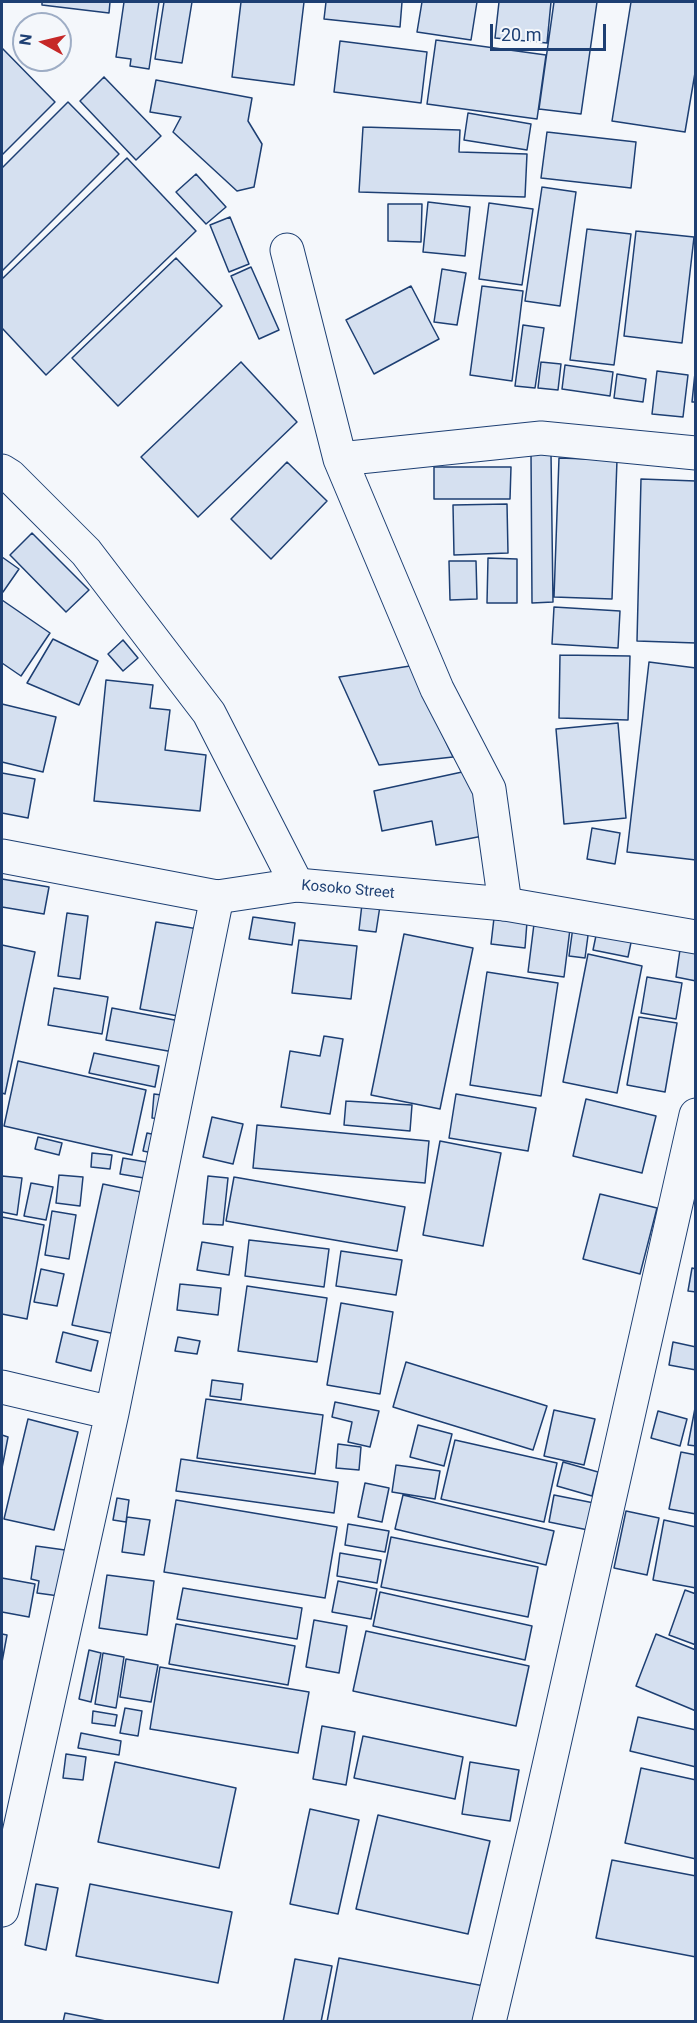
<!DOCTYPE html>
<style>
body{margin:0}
#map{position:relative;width:697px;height:2023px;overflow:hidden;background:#f4f7fb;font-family:Roboto,sans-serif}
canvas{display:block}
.frame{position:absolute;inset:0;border:3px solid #1d3f73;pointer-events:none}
.north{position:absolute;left:12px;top:12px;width:60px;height:60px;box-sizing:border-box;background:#f4f7fb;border:2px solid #9eadc5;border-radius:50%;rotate:278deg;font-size:16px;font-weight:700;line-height:24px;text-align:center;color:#1d3f73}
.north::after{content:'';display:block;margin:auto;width:21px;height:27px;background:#c62828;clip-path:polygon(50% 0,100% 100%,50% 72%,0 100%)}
.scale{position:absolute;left:490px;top:24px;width:116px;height:27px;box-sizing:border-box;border:3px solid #1d3f73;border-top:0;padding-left:8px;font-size:18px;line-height:21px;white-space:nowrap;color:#1d3f73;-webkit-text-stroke:4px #f4f7fb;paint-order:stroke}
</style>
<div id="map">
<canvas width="697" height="2023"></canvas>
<div class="frame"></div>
<div class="north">N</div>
<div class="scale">20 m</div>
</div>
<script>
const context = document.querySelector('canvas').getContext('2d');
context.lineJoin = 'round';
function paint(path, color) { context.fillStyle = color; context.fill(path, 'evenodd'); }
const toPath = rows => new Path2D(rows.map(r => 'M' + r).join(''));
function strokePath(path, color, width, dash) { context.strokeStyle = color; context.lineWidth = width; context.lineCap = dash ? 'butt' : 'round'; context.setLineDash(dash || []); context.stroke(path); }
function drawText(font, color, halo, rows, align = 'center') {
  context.font = font + ' Roboto,sans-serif'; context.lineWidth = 4.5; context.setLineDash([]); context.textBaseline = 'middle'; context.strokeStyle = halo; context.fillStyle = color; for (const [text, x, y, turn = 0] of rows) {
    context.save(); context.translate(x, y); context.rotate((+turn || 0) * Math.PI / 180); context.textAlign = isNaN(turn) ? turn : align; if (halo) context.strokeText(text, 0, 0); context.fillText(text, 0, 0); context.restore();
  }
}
const building = toPath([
 [42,2,110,2,109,13,42,5,42,2],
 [124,2,159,2,149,69,130,66,131,59,116,57,124,2],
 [164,2,192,2,182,63,155,59,164,2],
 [241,2,304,2,294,85,232,77,241,2],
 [326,2,402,2,400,27,324,19,326,2],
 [422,2,477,2,471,40,417,32,422,2],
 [499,2,551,2,547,43,495,38,499,2],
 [554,2,597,2,581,114,539,109,554,2],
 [631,2,696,2,696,67,685,132,612,121,631,2],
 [436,40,546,55,537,119,427,104,436,40],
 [340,41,427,52,421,103,334,92,340,41],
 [2,48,55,102,2,155,2,48],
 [104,77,161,136,136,160,80,101,104,77],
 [156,80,252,98,248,121,262,144,254,187,237,191,173,132,181,117,150,112,156,80],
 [68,102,119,154,2,271,2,168,68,102],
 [468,113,531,124,527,150,464,140,468,113],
 [363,127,460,130,459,152,527,154,525,197,359,192,363,127],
 [547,132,636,142,631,188,541,178,547,132],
 [127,158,196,231,46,375,2,328,2,279,127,158],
 [196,174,226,207,206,224,176,192,196,174],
 [542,187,576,192,560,306,525,301,542,187],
 [428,202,470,207,465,256,423,252,428,202],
 [489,203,533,209,522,285,479,279,489,203],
 [388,204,422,204,421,242,388,241,388,204],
 [230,217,249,264,229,272,210,225,230,217],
 [587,229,631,234,614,365,570,360,587,229],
 [636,231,694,237,682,343,624,336,636,231],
 [176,258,222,306,118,406,72,358,176,258],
 [251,267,279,330,259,339,231,276,251,267],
 [442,269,466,273,457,325,434,322,442,269],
 [411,286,439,339,374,374,346,320,411,286],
 [482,286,523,291,512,381,470,375,482,286],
 [523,325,544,328,535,388,515,386,523,325],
 [241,362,297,422,198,517,141,457,241,362],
 [541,362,561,364,558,390,538,388,541,362],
 [696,363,696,402,692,402,696,363],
 [565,365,613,372,610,396,562,389,565,365],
 [657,371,688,375,683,417,652,414,657,371],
 [617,374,646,379,643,402,614,398,617,374],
 [531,453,551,453,553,602,532,603,531,453],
 [559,458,617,460,612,599,554,597,559,458],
 [287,462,327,501,271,559,231,519,287,462],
 [434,467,511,467,510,499,434,499,434,467],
 [641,479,696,481,696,643,637,641,641,479],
 [507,504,508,553,454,555,453,505,507,504],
 [32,533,89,590,66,612,10,555,32,533],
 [2,557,19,569,3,592,2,592,2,557],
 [488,558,517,559,517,603,487,603,488,558],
 [449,561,476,561,477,599,450,600,449,561],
 [2,600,50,633,21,676,2,663,2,600],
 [554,607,620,611,618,648,552,644,554,607],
 [53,639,98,661,79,705,27,683,53,639],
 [123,640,138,658,123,671,108,654,123,640],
 [560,655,630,656,628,720,559,718,560,655],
 [649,662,696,668,696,860,627,852,649,662],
 [410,666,453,757,379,765,339,677,410,666],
 [106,680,153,685,150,708,170,710,165,750,206,755,200,811,94,801,106,680],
 [2,704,56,717,43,772,2,762,2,704],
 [618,723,626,818,564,824,556,729,618,723],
 [476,769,488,835,436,845,432,821,382,831,374,791,476,769],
 [2,773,35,779,28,818,2,813,2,773],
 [592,828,620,833,615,864,587,859,592,828],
 [2,879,49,887,44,914,2,907,2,879],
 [362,904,380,906,376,932,359,930,362,904],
 [67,913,88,916,80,979,58,976,67,913],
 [253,917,295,923,292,945,249,939,253,917],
 [494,918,527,922,525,948,491,944,494,918],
 [156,922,204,930,189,1018,140,1009,156,922],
 [534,924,570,929,564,977,528,972,534,924],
 [598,926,633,933,628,957,593,950,598,926],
 [573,927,589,928,585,958,569,956,573,927],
 [404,934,473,948,440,1109,371,1095,404,934],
 [299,940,357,946,351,999,292,993,299,940],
 [681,943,696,945,696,981,676,977,681,943],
 [2,945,35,952,5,1094,2,1093,2,945],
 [588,954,642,966,617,1093,563,1082,588,954],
 [487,972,558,983,541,1096,470,1085,487,972],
 [647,977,682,983,676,1019,641,1013,647,977],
 [54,988,108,997,102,1034,48,1025,54,988],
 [112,1008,185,1022,179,1053,106,1040,112,1008],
 [639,1017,677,1023,665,1092,627,1085,639,1017],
 [324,1036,343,1039,330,1114,281,1107,290,1051,320,1056,324,1036],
 [94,1053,159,1066,155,1087,89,1073,94,1053],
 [18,1061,146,1090,132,1155,4,1126,18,1061],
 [154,1094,169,1096,167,1119,152,1118,154,1094],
 [456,1094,536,1108,528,1151,449,1138,456,1094],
 [586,1099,656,1116,642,1173,573,1156,586,1099],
 [346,1101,412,1105,410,1131,344,1125,346,1101],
 [212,1117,243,1124,233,1164,203,1157,212,1117],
 [257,1125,429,1141,425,1183,253,1168,257,1125],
 [147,1133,165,1137,162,1155,143,1151,147,1133],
 [38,1137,62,1143,59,1155,35,1149,38,1137],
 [440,1141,501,1153,483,1246,423,1235,440,1141],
 [92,1153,112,1155,110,1169,91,1167,92,1153],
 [123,1158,158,1164,156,1180,120,1174,123,1158],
 [59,1175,83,1177,80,1206,56,1203,59,1175],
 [2,1176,22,1178,17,1215,2,1212,2,1176],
 [208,1176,228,1178,223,1225,203,1224,208,1176],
 [234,1177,405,1207,397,1251,226,1221,234,1177],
 [31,1183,53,1187,46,1220,24,1216,31,1183],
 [103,1184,155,1195,125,1336,72,1325,103,1184],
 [600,1194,657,1208,640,1274,583,1259,600,1194],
 [52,1211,76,1215,69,1259,45,1255,52,1211],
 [2,1217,44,1225,27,1319,2,1314,2,1217],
 [249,1240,329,1249,324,1287,245,1276,249,1240],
 [202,1242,233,1247,229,1275,197,1270,202,1242],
 [341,1251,402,1260,396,1295,336,1286,341,1251],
 [692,1268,696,1269,696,1292,688,1291,692,1268],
 [41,1269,64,1274,57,1306,34,1302,41,1269],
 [180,1284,221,1288,218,1315,177,1310,180,1284],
 [247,1286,327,1298,317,1362,238,1351,247,1286],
 [341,1303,393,1312,380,1394,327,1385,341,1303],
 [63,1332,98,1341,91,1371,56,1362,63,1332],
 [178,1337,200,1341,197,1354,175,1351,178,1337],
 [673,1342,696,1347,696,1370,669,1365,673,1342],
 [406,1362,547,1406,533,1450,393,1407,406,1362],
 [212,1380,243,1384,241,1400,210,1396,212,1380],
 [206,1399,323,1415,315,1474,197,1458,206,1399],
 [335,1402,379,1411,370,1447,348,1442,352,1422,332,1417,335,1402],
 [696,1403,696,1446,688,1445,696,1403],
 [554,1410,595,1419,584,1465,544,1456,554,1410],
 [658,1411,687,1419,680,1446,651,1438,658,1411],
 [28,1419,78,1432,54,1530,4,1519,28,1419],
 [418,1425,452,1434,444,1466,410,1457,418,1425],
 [2,1435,8,1437,2,1468,2,1435],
 [455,1440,557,1463,544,1522,441,1499,455,1440],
 [338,1444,361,1447,359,1470,336,1468,338,1444],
 [681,1452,696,1455,696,1514,669,1509,681,1452],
 [181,1459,338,1482,334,1513,176,1491,181,1459],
 [563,1462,598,1472,592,1496,557,1486,563,1462],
 [396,1465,440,1471,435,1499,392,1492,396,1465],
 [365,1483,389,1488,382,1522,358,1517,365,1483],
 [403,1495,554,1531,546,1565,395,1529,403,1495],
 [554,1495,594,1503,588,1530,549,1522,554,1495],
 [117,1498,129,1500,126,1522,113,1520,117,1498],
 [176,1500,337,1527,325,1598,164,1572,176,1500],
 [626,1511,659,1518,647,1575,614,1568,626,1511],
 [127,1517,150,1520,144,1555,122,1552,127,1517],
 [664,1520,696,1527,696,1588,653,1580,664,1520],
 [348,1524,389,1531,385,1552,345,1545,348,1524],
 [391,1537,538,1567,528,1617,381,1587,391,1537],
 [36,1546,65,1550,59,1596,37,1593,39,1581,31,1579,36,1546],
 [340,1553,381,1560,377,1583,337,1576,340,1553],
 [107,1575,154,1581,147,1635,99,1628,107,1575],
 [2,1578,35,1584,29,1617,2,1612,2,1578],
 [338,1581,377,1589,371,1619,332,1612,338,1581],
 [183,1588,302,1608,297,1639,177,1619,183,1588],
 [685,1590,696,1594,696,1645,669,1635,685,1590],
 [380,1592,532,1626,525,1660,373,1626,380,1592],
 [314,1620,347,1626,339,1673,306,1667,314,1620],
 [176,1624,295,1646,288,1685,169,1664,176,1624],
 [366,1631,529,1666,516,1726,353,1691,366,1631],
 [2,1634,7,1635,2,1662,2,1634],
 [656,1634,696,1650,696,1711,636,1686,656,1634],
 [89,1650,101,1653,91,1702,79,1699,89,1650],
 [103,1653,124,1657,116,1708,95,1704,103,1653],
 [126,1659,158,1665,151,1702,120,1697,126,1659],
 [160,1667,309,1692,298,1753,150,1729,160,1667],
 [125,1708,142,1711,138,1736,120,1733,125,1708],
 [93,1711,117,1715,115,1726,92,1723,93,1711],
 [638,1717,696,1730,696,1767,630,1751,638,1717],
 [322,1726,355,1732,346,1785,313,1779,322,1726],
 [81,1733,121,1741,119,1755,78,1748,81,1733],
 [363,1736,463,1757,455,1799,354,1778,363,1736],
 [66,1754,86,1757,83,1780,63,1778,66,1754],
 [115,1762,236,1788,219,1868,98,1842,115,1762],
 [470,1762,519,1770,510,1821,462,1814,470,1762],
 [641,1768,696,1780,696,1859,625,1843,641,1768],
 [310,1809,359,1820,338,1914,290,1904,310,1809],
 [378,1815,490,1841,468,1934,356,1909,378,1815],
 [612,1860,696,1876,696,1957,596,1938,612,1860],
 [36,1884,58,1888,46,1950,25,1945,36,1884],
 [90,1884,232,1912,218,1983,76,1956,90,1884],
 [339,1958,484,1986,477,2022,327,2022,339,1958],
 [295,1959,332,1966,321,2022,283,2022,295,1959],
 [65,2013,111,2022,63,2022,65,2013]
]);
paint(building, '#d5e0f0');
strokePath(building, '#1d3f73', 1.5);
const street = toPath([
 [287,250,340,459,437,689,489,789,505,904],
 [340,459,541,438,696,453],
 [2,471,10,476,86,552,209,713,297,885],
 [2,1387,112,1413],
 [2,1910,112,1413,217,897],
 [489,2022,535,1828,696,1115]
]);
const secondary = toPath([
 [2,856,217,897,297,885,505,904,696,937]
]);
strokePath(street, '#1d3f73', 35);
strokePath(secondary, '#1d3f73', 35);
strokePath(street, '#f4f7fb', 33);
strokePath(secondary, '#f4f7fb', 33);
drawText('15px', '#1d3f73', '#f4f7fb', [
 ["Kosoko Street",348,890,5]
]);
</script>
